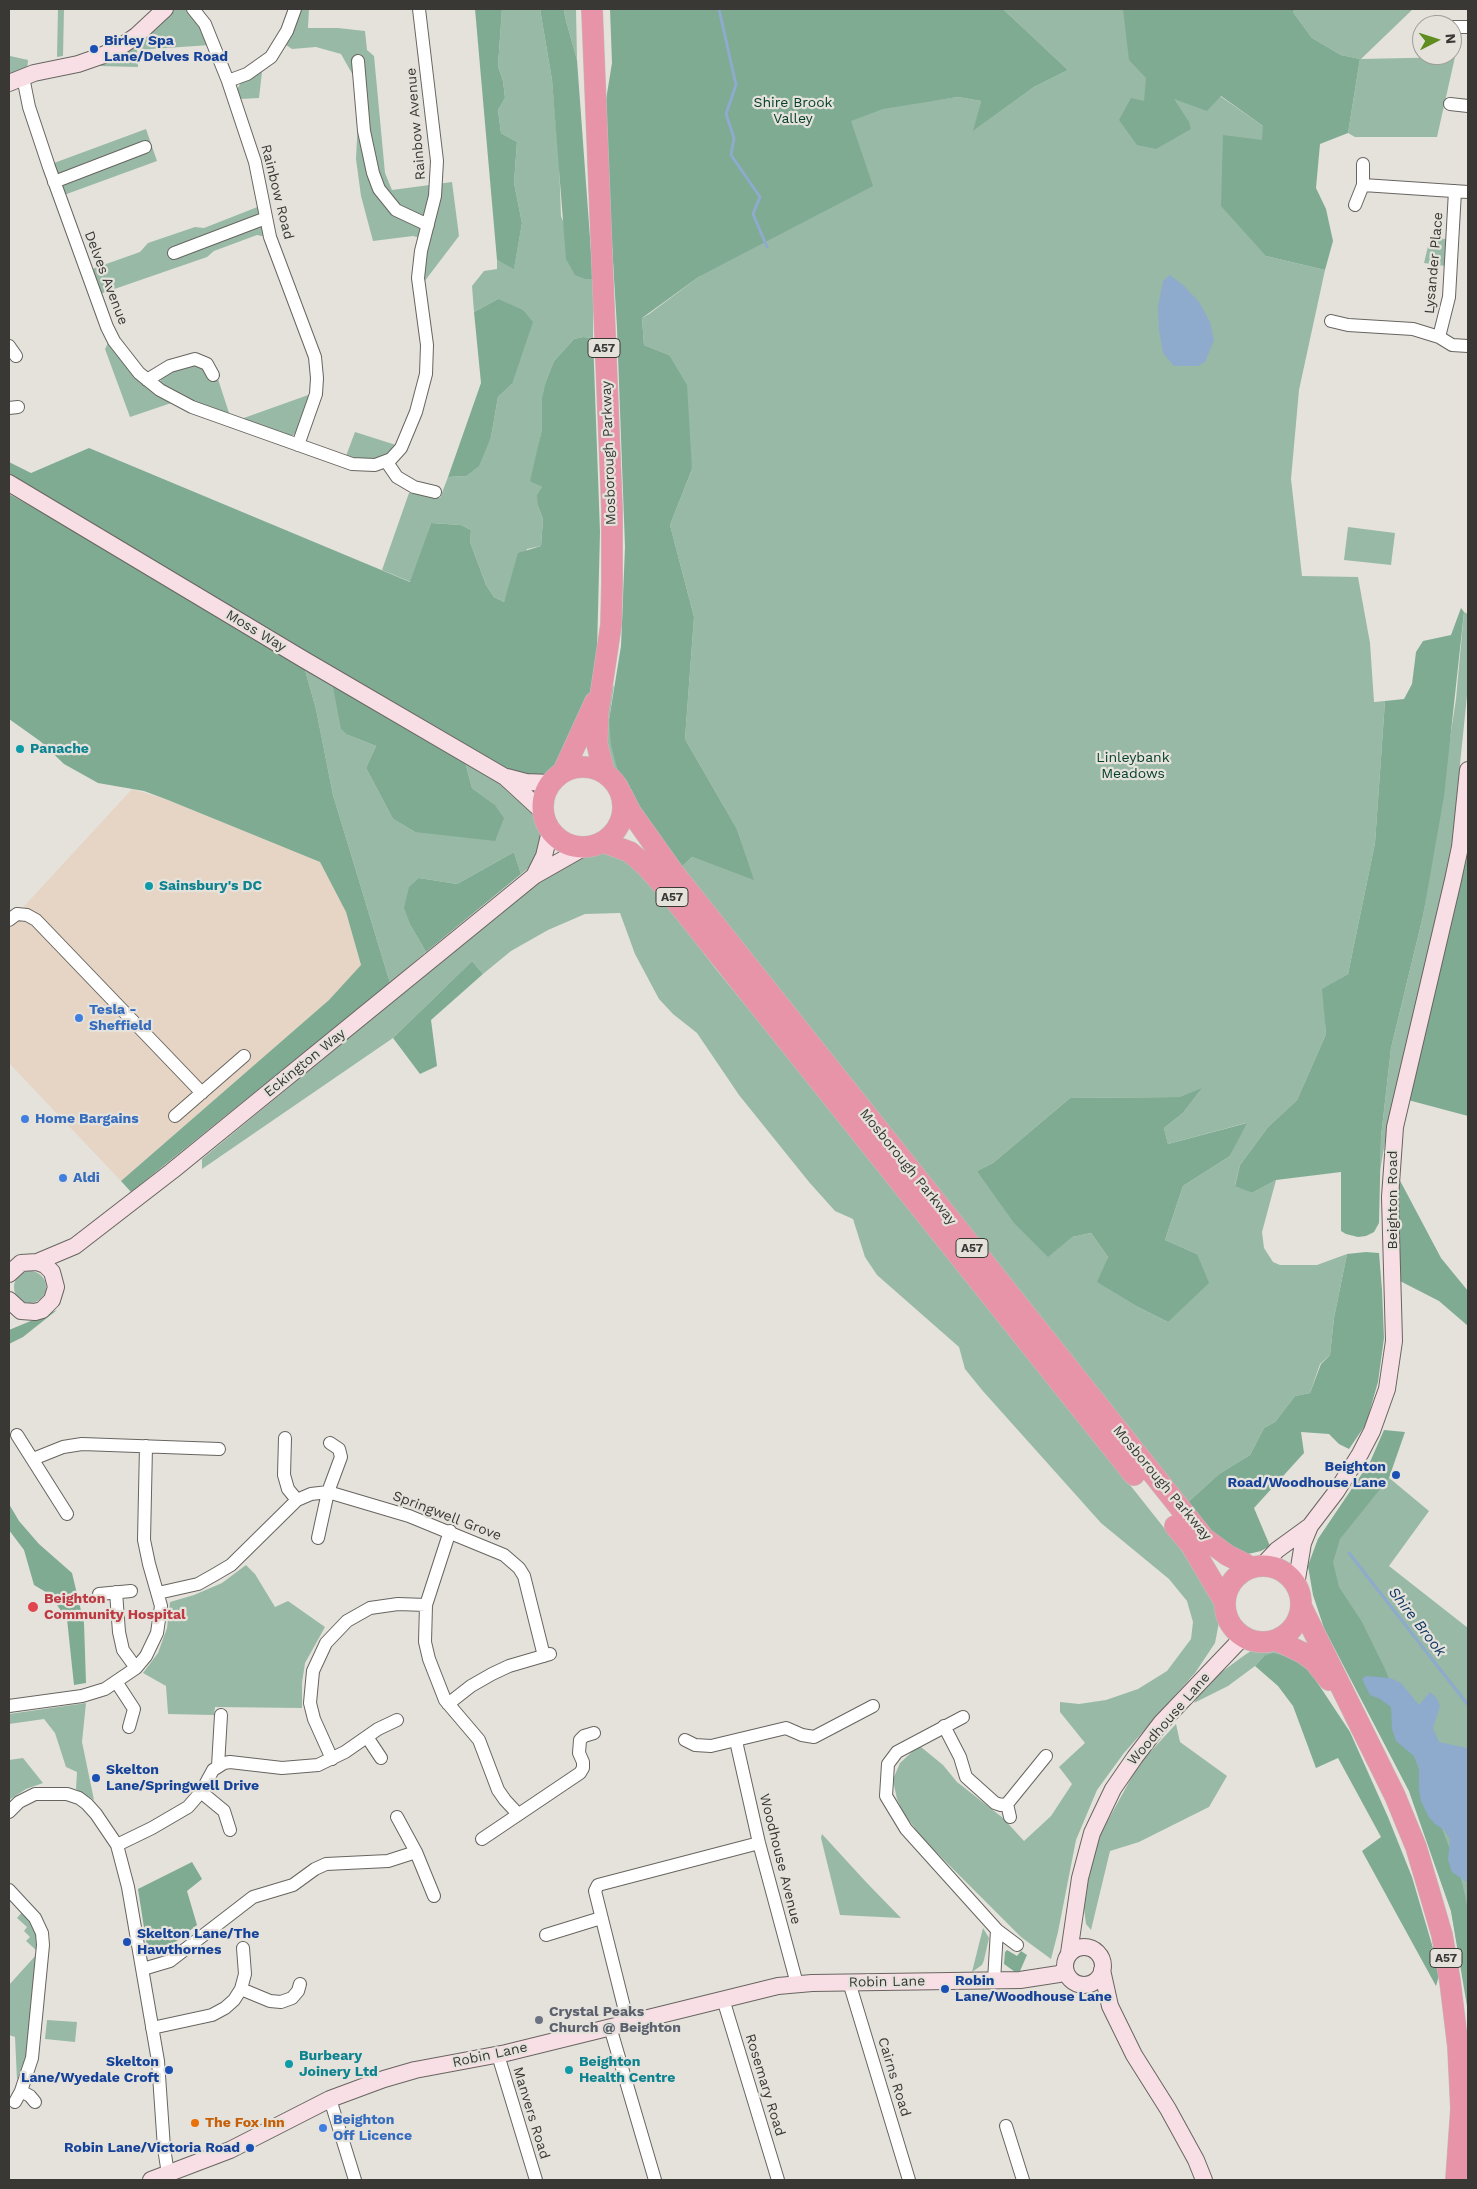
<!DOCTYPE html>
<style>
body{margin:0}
#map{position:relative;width:1477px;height:2189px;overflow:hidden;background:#e5e2dc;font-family:"Work Sans",sans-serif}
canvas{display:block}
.frame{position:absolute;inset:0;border:10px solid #393835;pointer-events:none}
.north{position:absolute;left:1412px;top:15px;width:50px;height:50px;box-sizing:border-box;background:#e5e2dc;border:1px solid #a09e99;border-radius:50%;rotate:85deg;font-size:14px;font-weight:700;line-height:20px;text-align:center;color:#393835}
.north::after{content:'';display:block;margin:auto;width:18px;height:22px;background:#5f8d20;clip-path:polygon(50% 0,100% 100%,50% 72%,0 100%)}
</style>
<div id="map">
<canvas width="1477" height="2189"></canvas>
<div class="frame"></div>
<div class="north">N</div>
</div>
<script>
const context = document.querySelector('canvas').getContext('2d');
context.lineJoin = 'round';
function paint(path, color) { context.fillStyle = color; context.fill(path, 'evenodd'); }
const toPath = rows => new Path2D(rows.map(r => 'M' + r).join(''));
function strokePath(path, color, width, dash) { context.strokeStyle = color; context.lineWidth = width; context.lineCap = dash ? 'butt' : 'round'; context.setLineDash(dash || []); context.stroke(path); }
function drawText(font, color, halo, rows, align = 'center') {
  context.font = font + ' "Work Sans",sans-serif'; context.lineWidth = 4.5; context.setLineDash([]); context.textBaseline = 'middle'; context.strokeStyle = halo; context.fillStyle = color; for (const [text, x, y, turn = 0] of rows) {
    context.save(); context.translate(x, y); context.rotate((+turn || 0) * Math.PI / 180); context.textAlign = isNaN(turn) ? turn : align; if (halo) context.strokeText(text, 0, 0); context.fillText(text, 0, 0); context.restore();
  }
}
paint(toPath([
 [132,789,168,800,320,862,346,912,361,966,329,1000,121,1181,9,1063,9,920,17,914]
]), '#e6d5c4');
paint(toPath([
 [58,9,64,9,63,56,57,57],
 [173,9,199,9,210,45,137,50,138,67,99,66,134,45],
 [299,9,309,9,308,28,338,28,365,31,367,50,374,56,385,173,392,190,452,182,459,236,424,282,428,240,413,236,373,241,361,196,356,159,358,118,354,77,341,54,316,47,292,49,286,45],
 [502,9,540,9,552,80,559,161,561,216,585,279,593,279,593,338,583,337,574,339,554,361,546,381,542,429,533,472,537,484,542,487,538,506,543,519,541,546,527,549,511,581,504,602,494,597,486,585,470,542,471,530,461,525,431,523,411,582,382,570,409,493,440,498,448,477,466,476,491,437,498,397,512,384,498,299,474,312,472,286,484,271,497,269,497,260,514,268,522,223,514,183,517,142,501,133,498,110,505,98,503,81,498,66],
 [564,9,576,9,577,60,565,17],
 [683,9,930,101,958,97,981,101,974,130,1034,87,1068,70,1003,9,1175,9,1207,110,1220,96,1263,126,1266,256,1325,270,1299,390,1291,479,1302,576,1358,577,1370,643,1374,702,1385,701,1375,843,1348,974,1323,989,1326,1034,1297,1100,1268,1127,1240,1165,1235,1185,1252,1193,1276,1180,1262,1232,1264,1248,1273,1262,1280,1265,1317,1265,1347,1254,1334,1318,1330,1355,1320,1364,1310,1393,1295,1396,1275,1422,1264,1428,1250,1455,1219,1474,1186,1504,679,869,692,857,753,879,737,829,685,739,694,617,670,525,692,469,669,355,644,345,642,318,649,314,700,276],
 [1201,1089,1183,1113,1164,1128,1168,1144,1246,1123,1230,1156,1183,1186,1165,1240,1197,1254,1168,1322,1136,1306,1098,1282,1108,1257,1091,1233,1072,1237,977,1171,993,1163,1070,1098,1179,1097],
 [1296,9,1413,9,1361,59,1455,57,1437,137,1355,137,1348,133,1360,59,1341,55,1312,38,1293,12],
 [10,56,28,60,27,70,12,74,9,72],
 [262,72,259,98,240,99,236,91,242,81],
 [146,129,157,161,64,195,54,163],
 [260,206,266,237,257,235,214,251,207,257,100,294,92,269,140,252,148,243,195,227,204,228],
 [1430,238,1446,239,1445,266,1424,263],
 [109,341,151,389,160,382,164,373,200,363,214,380,218,379,230,416,183,399,130,417,105,349],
 [311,394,296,434,290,436,241,419],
 [355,432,396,445,383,457,373,460,358,460,346,456],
 [1348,527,1395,533,1391,565,1344,560],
 [1464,612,1468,614,1468,686,1451,852,1387,1131,1380,1171,1381,1137,1391,1048,1423,916,1456,699],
 [305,670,332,682,348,735,376,746,366,768,393,819,415,832,494,804,472,788,465,762,501,784,521,800,535,815,542,828,541,844,535,863,521,874,514,852,457,884,419,878,411,926,426,952,390,983,333,795,316,709],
 [614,685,609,720,629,796,609,766,605,757,609,693],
 [592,852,604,852,629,860,665,901,715,968,866,1152,1180,1548,1214,1601,1220,1617,1215,1643,1195,1673,1124,1753,1097,1790,1076,1840,1058,1932,1051,1959,1021,1937,922,1838,903,1812,897,1799,894,1785,894,1777,900,1763,913,1751,921,1747,943,1765,957,1782,1003,1818,1024,1841,1051,1816,1072,1784,1059,1767,1085,1743,1060,1712,1060,1702,1079,1704,1106,1700,1138,1689,1167,1671,1191,1639,1193,1622,1187,1601,1169,1579,1101,1523,982,1390,965,1369,959,1347,877,1275,865,1257,853,1219,835,1211,809,1182,739,1095,697,1033,673,1014,659,999,635,954,620,913,585,914,548,930,511,951,483,974,472,961,393,1038,202,1169,202,1159,540,880,578,856],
 '14 1287a16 16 0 1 1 32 0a16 16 0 1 1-32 0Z',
 [1370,1462,1429,1511,1389,1566,1468,1628,1467,1998,1451,1911,1409,1791,1324,1628,1308,1566,1318,1539],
 [246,1565,255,1574,275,1607,288,1601,325,1627,305,1663,302,1683,302,1708,215,1707,214,1715,168,1714,166,1686,143,1673,158,1653,167,1628,170,1602,194,1595,222,1583],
 [1273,1645,1302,1659,1264,1656,1255,1666,1228,1686,1194,1703,1199,1693,1212,1679,1242,1657,1255,1648],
 [86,1703,82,1742,94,1800,76,1789,77,1772,66,1767,55,1733,44,1719,9,1724,9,1714],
 [1176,1724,1180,1742,1227,1776,1209,1807,1139,1842,1110,1851,1091,1930,1086,1924,1084,1908,1087,1882,1096,1842,1139,1764],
 [23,1758,43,1783,26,1789,9,1800,9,1760],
 [822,1834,866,1882,901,1918,840,1915,821,1838],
 [23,1911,35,1929,38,1945,36,1950,26,1941,30,1937,24,1931,27,1927,17,1918],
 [983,1928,989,1938,984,1960,982,1965,972,1972],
 [37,1954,26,2056,17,2080,15,2037,9,2035,9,1985],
 [47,2020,77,2022,75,2042,45,2039]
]), '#98b9a6');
paint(toPath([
 [475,9,502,9,498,66,503,81,505,98,498,110,501,133,517,142,514,183,522,223,514,269,497,260],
 [540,9,564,9,565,17,577,60,593,279,585,279,575,275,566,259,552,80],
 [610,9,1003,9,1068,70,1034,87,973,131,981,101,958,97,883,109,851,121,873,186,700,276,642,318,644,345,669,355,687,385,692,469,670,525,694,617,685,739,737,829,754,880,692,857,679,869,629,796,617,768,611,745,609,720,621,646,625,547,617,328,604,112,612,63],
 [1123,9,1296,9,1293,12,1312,38,1341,55,1360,59,1348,133,1320,144,1316,188,1326,209,1333,241,1325,270,1266,256,1221,206,1223,135,1262,140,1263,126,1221,96,1207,111,1174,99,1189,122,1191,129,1156,149,1137,145,1119,120,1131,98,1144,101,1146,78,1129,60],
 [498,299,523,310,533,322,512,384,498,397,491,437,479,466,466,476,448,477,481,383,474,312],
 [583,337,593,338,600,532,597,651,591,689,585,713,553,772,547,777,515,775,9,478,9,462,31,473,89,448,410,582,431,523,461,525,471,530,470,542,486,585,494,597,504,602,518,553,541,546,543,519,538,506,537,495,542,487,530,481,542,429,542,399,546,381,554,361,574,339],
 [9,494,98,544,296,662,305,670,316,709,333,795,390,983,131,1192,121,1181,329,1000,361,965,346,912,320,862,168,800,144,791,98,783,64,764,40,741,9,719],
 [1461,608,1464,612,1444,796,1423,916,1391,1048,1381,1137,1379,1223,1374,1232,1366,1236,1358,1237,1346,1234,1341,1231,1341,1172,1276,1180,1252,1193,1235,1186,1240,1165,1268,1127,1297,1100,1326,1034,1322,989,1348,974,1375,843,1385,701,1404,699,1412,684,1416,652,1423,641,1451,635],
 [332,682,465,762,472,788,494,804,504,818,495,841,415,832,393,819,366,768,376,746,348,735,341,729],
 [1468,805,1468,1116,1408,1100],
 [514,852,521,874,426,952,411,926,404,908,409,887,419,878,457,884],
 [472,961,483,974,431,1020,437,1066,420,1074,393,1038],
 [1202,1088,1183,1113,1164,1128,1168,1144,1247,1123,1230,1156,1183,1186,1165,1240,1197,1254,1209,1283,1168,1322,1136,1306,1097,1282,1108,1257,1091,1233,1072,1237,1048,1257,1014,1223,977,1171,993,1163,1070,1098,1179,1097],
 [1396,1173,1441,1258,1468,1291,1468,1326,1439,1301,1400,1281],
 [1366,1252,1379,1253,1382,1290,1384,1338,1378,1382,1366,1424,1349,1449,1339,1444,1329,1434,1301,1432,1304,1453,1254,1508,1270,1546,1261,1551,1248,1554,1210,1535,1186,1504,1219,1474,1250,1455,1264,1428,1275,1422,1295,1396,1310,1393,1321,1364,1330,1355,1334,1318,1347,1254],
 [57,1310,23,1337,9,1344,9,1330],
 [1384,1430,1405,1432,1389,1478,1340,1539,1333,1562,1339,1587,1362,1622,1385,1669,1409,1728,1406,1735,1461,1878,1468,1909,1468,2012,1451,1911,1409,1791,1324,1628,1313,1595,1308,1566,1318,1539,1370,1462],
 [9,1504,19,1521,39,1544,72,1573,84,1623,86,1683,74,1685,67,1619,49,1594,34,1585,24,1550,9,1530],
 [1273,1653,1293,1658,1309,1670,1350,1732,1388,1817,1412,1877,1440,1972,1436,1986,1362,1851,1381,1837,1338,1758,1316,1768,1293,1706,1278,1686,1255,1666,1264,1656],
 [192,1862,202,1879,187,1891,197,1925,163,1952,154,1954,149,1952,147,1947,138,1889],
 [1007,1950,1017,1956,1021,1951,1027,1955,1020,1971,1015,1972,1004,1964,1005,1952]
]), '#7fab93');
paint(toPath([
 [1170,275,1184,286,1199,302,1210,322,1214,340,1205,362,1198,366,1174,366,1163,353,1159,330,1158,307,1163,281],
 [1366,1676,1390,1678,1401,1683,1419,1705,1430,1692,1436,1697,1440,1706,1433,1728,1439,1742,1467,1748,1468,1883,1452,1872,1448,1860,1450,1839,1444,1830,1435,1824,1428,1816,1421,1801,1419,1789,1419,1768,1414,1756,1396,1741,1392,1729,1391,1707,1380,1699,1370,1695,1362,1679]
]), '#8eaacc');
strokePath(toPath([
 [719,9,736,85,726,114,734,138,731,155,760,197,753,214,767,247],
 [1349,1553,1468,1705]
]), '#8eaacc', 3);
const street = toPath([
 [193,9,205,24,228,81,255,162,270,237,315,357,317,378,316,394,298,445],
 [1452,27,1468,27],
 [358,61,364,131,373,173,379,189,396,210,428,225],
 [23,77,29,107,49,167,107,327,114,341,139,373,160,390,192,407,352,464,375,465,391,459,401,448,416,412,426,374,427,345,418,278,421,251,435,196,437,161,419,9],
 [228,81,247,74,271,57,287,31,295,9],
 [1450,104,1468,106],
 [54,182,145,147],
 [1363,185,1468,192],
 [1355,205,1363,185,1363,164],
 [174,253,266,218],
 [1331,321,1348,325,1413,329,1439,337,1452,345,1468,346],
 [1439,337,1449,297,1455,191],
 [9,346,16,356],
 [147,380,170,366,195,359,207,364,213,375],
 [9,408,18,407],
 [386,461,397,477,414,487,435,492],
 [9,920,17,914,27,915,36,920,202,1093],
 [175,1116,244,1056],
 [17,1435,67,1514],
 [285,1438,284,1475,288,1489,297,1500],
 [33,1459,63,1447,82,1444,219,1449],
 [450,1531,426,1605,425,1642,429,1659,445,1700,479,1740,498,1790,505,1800,518,1814],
 [318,1538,328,1492,341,1457,339,1449,330,1443],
 [116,1592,119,1632,123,1650,136,1668],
 [158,1593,198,1584,214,1575,231,1565,297,1500,311,1494,328,1492,409,1516,504,1555,519,1568,524,1576,544,1656],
 [99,1594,131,1591],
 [117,1683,134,1709,129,1727],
 [448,1704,471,1686,492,1674,509,1666,550,1654],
 [9,1706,82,1696,105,1689,136,1668,146,1656,157,1633,161,1606,149,1564,144,1540,146,1446],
 [963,1717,897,1752,888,1764,886,1796,906,1829,997,1930,1017,1945],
 [944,1726,960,1757,966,1777,995,1803,1001,1805,1007,1804,1046,1756],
 [367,1737,381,1758],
 [685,1740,695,1745,711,1746,786,1728,802,1735,814,1737,873,1706],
 [736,1741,759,1843,797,1984],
 [332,1759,314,1719,310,1703,313,1671,326,1643,347,1621,370,1608,398,1604,426,1605],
 [218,1766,221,1715],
 [201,1792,224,1811,230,1830],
 [1007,1804,1010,1817],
 [9,1812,19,1802,35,1794,67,1794,79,1798,87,1804,96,1814,117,1845,128,1887,158,2061,164,2148,168,2174],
 [397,1817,416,1852,434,1896],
 [482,1839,580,1773,583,1768,583,1762,579,1753,580,1740,584,1736,594,1733],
 [117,1845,152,1828,188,1807,201,1792,213,1770,224,1763,230,1762,282,1768,318,1765,345,1752,378,1729,397,1720],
 [9,1890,35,1918,42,1933,43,1945,32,2058,21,2091],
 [546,1935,601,1918],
 [143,1969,170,1961,253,1897,293,1885,315,1869,326,1864,388,1861,416,1852],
 [994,1981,997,1930],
 [849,1982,909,2180],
 [241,1989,270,2001,281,2002,292,1998,298,1991,300,1984],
 [723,1999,778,2180],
 [628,2023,595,1891,598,1885,759,1843],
 [610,2027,655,2180],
 [152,2028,212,2015,225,2008,234,2000,241,1989,245,1974,243,1948],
 [498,2055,536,2180],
 [330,2099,355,2180],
 [15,2102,21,2091,30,2096,35,2102],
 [1006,2126,1023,2180]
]);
const secondary = toPath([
 [9,83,34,73,78,64,101,56,120,47,136,36,165,9],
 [9,483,303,659,505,777,543,812],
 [507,777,526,782,550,783],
 [534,876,544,856,550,831],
 [37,1262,75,1246,172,1171,534,876,585,847],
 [9,1274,21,1263,37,1262,45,1265,52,1272,56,1287,52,1300,42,1310,35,1312,21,1311,9,1300],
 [1262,1566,1277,1550,1310,1526],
 [1296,1585,1303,1543,1310,1526,1336,1492,1360,1454,1372,1431,1387,1389,1394,1341,1390,1197,1395,1127,1453,880,1460,847,1468,770],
 '1065 1966a19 19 0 1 1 38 0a19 19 0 1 1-38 0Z',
 [1069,1953,1080,1878,1092,1833,1113,1789,1135,1757,1161,1723,1243,1637],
 [1102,1970,1110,2006,1134,2055,1168,2109,1196,2160,1204,2180],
 [151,2180,230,2150,330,2099,384,2079,415,2070,506,2053,778,1986,812,1983,1020,1980,1059,1974,1065,1970]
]);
const highway = toPath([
 [592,9,612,509,612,584,611,625,598,712,597,744,604,772],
 '543 807a40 40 0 1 1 80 0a40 40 0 1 1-80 0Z',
 [563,772,595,702],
 [622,795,630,811,674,873,1204,1538,1227,1555,1251,1567],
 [603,842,630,852,645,865,663,885,1134,1475],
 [1175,1526,1191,1545,1224,1601],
 '1225 1604a38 38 0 1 1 76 0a38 38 0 1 1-76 0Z',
 [1301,1606,1395,1796,1416,1847,1430,1894,1442,1935,1450,1981,1458,2047,1461,2109,1456,2180],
 [1276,1640,1303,1653,1314,1661,1329,1680]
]);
strokePath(street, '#686560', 14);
strokePath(secondary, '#686560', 18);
strokePath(highway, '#c0bfbe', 22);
strokePath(street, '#fff', 12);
strokePath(secondary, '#f8dfe5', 16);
strokePath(highway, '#e794a9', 21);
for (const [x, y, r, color] of [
 [94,49,5,"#1a4fb4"],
 [20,749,5,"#0f9aa8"],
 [149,886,5,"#0f9aa8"],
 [79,1018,5,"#3f7fe0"],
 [25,1119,5,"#3f7fe0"],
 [63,1178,5,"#3f7fe0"],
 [1396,1475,5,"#1a4fb4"],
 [33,1607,6,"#e0444e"],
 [96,1778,5,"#1a4fb4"],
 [127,1942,5,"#1a4fb4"],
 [945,1989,5,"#1a4fb4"],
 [539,2020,5,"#6b7280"],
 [289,2064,5,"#0f9aa8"],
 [169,2070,5,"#1a4fb4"],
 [569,2070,5,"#0f9aa8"],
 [195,2123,5,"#e8710a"],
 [323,2128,5,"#3f7fe0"],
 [250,2148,5,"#1a4fb4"]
]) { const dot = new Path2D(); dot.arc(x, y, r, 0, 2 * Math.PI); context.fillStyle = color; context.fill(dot); strokePath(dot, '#e5e2dc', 2); }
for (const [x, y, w] of [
 [604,348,32],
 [672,897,32],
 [972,1248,32],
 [1446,1958,32]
]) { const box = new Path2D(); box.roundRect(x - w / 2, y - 9.5, w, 19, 4); context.fillStyle = '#e5e2dc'; context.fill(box); strokePath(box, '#393835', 1); }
drawText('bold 12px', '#393835', null, [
 ["A57",604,348],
 ["A57",672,897],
 ["A57",972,1248],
 ["A57",1446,1958]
]);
drawText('bold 14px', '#164399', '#e5e2dc', [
 ["Birley Spa",104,41],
 ["Lane/Delves Road",104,57],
 ["Beighton",1386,1467,"right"],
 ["Road/Woodhouse Lane",1386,1483,"right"],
 ["Skelton",106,1770],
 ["Lane/Springwell Drive",106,1786],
 ["Skelton Lane/The",137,1934],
 ["Hawthornes",137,1950],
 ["Robin",955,1981],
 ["Lane/Woodhouse Lane",955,1997],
 ["Skelton",159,2062,"right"],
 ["Lane/Wyedale Croft",159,2078,"right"],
 ["Robin Lane/Victoria Road",240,2148,"right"]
], 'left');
drawText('14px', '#05412a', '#e5e2dc', [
 ["Shire Brook",793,103],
 ["Valley",793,119],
 ["Linleybank",1133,758],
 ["Meadows",1133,774]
]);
drawText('14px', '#393835', '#e5e2dc', [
 ["Rainbow Avenue",416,124,-95],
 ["Rainbow Road",277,192,76],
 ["Lysander Place",1434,263,-85],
 ["Delves Avenue",106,278,69],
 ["Mosborough Parkway",609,453,-92],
 ["Moss Way",256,631,31],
 ["Eckington Way",305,1063,-39],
 ["Mosborough Parkway",908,1167,51],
 ["Beighton Road",1393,1200,-90],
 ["Mosborough Parkway",1162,1483,50],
 ["Springwell Grove",447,1516,21],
 ["Woodhouse Lane",1169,1719,-49],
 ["Woodhouse Avenue",780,1859,76],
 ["Robin Lane",887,1982,-1],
 ["Robin Lane",490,2055,-12],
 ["Cairns Road",894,2077,73],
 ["Rosemary Road",765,2085,73],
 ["Manvers Road",531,2113,73]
]);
drawText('bold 14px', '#0d838f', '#e5e2dc', [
 ["Panache",30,749],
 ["Sainsbury's DC",159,886],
 ["Burbeary",299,2056],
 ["Joinery Ltd",299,2072],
 ["Beighton",579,2062],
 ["Health Centre",579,2078]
], 'left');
drawText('bold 14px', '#366cbe', '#e5e2dc', [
 ["Tesla -",89,1010],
 ["Sheffield",89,1026],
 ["Home Bargains",35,1119],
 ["Aldi",73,1178],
 ["Beighton",333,2120],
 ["Off Licence",333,2136]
], 'left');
drawText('bold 14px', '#be3a42', '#e5e2dc', [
 ["Beighton",44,1599],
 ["Community Hospital",44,1615]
], 'left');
drawText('bold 14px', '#5b616d', '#e5e2dc', [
 ["Crystal Peaks",549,2012],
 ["Church @ Beighton",549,2028]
], 'left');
drawText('bold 14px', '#c56008', '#e5e2dc', [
 ["The Fox Inn",205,2123]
], 'left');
drawText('italic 15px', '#103864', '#e5e2dc', [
 ["Shire Brook",1417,1622,52]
]);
</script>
